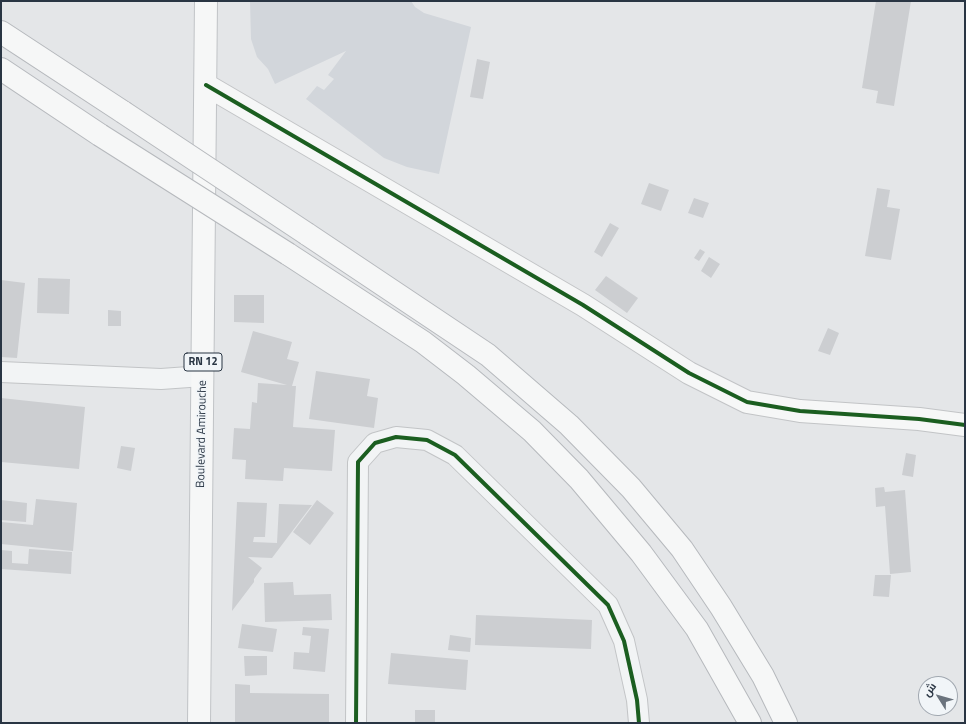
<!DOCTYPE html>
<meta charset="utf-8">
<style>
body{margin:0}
#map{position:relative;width:966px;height:724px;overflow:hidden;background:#e4e6e8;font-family:"Titillium Web",Cairo,sans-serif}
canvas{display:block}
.frame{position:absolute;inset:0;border:2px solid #293543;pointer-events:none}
.north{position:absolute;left:918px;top:676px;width:40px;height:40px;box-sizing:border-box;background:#f1f5f8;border:1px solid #a1a8b0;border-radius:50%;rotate:307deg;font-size:11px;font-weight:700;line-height:16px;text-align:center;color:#293543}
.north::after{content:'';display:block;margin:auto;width:14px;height:18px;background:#6a737d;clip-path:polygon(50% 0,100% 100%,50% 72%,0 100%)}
</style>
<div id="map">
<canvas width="966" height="724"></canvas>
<div class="frame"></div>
<div class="north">ش</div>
</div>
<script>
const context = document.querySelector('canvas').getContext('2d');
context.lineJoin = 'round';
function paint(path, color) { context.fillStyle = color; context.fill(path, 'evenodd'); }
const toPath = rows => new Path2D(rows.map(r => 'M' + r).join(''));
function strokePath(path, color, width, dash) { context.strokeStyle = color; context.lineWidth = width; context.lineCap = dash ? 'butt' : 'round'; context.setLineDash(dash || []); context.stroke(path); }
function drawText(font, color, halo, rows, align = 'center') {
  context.font = font + ' "Titillium Web",sans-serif'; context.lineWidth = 3; context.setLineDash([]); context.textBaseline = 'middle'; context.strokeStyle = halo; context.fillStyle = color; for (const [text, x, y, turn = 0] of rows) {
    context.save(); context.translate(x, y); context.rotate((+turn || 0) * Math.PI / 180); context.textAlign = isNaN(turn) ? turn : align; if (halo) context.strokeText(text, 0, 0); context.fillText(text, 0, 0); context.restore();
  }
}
paint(toPath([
 [250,1,411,1,415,7,424,13,471,27,439,174,407,167,384,158,306,99,317,86,324,90,334,79,328,75,346,51,275,84,268,69,257,57,251,39]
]), '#d2d6db');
paint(toPath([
 [876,1,911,1,894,106,876,103,878,91,862,88],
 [477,59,490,62,483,99,470,97],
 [649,183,669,190,661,211,641,204],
 [877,188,890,190,887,207,900,209,891,260,865,256],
 [694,198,709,203,703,218,688,213],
 [610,223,619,228,602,257,594,252],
 [700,249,705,252,699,261,694,258],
 [709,257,720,264,711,278,701,271],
 [606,276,638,298,627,313,595,290],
 [38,278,70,279,69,314,37,313],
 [1,280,25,283,17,358,1,357],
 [234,295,264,295,264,323,234,322],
 [108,310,121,311,121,326,108,326],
 [828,328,839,333,830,355,818,351],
 [253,331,292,342,287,359,299,362,292,386,296,386,293,427,335,430,332,471,284,468,283,481,245,479,246,460,232,459,234,428,250,429,252,402,257,403,258,383,287,385,241,372],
 [316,371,370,379,367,396,378,398,374,428,309,419],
 [1,398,85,407,79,469,1,462],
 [121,446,135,448,131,471,117,468],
 [906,453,916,455,913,477,902,475],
 [884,487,885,492,905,490,911,572,890,574,885,506,876,507,875,488],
 [36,499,77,503,73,551,1,544,1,522,33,525],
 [1,500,27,503,26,522,1,520],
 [317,500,334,513,310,545,293,532],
 [237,502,267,503,265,537,254,537,253,542,277,543,279,504,312,505,272,558,248,557,262,568,254,579,254,582,232,611],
 [29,549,72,552,71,574,1,569,1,550,12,551,12,563,28,564],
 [875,575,891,575,889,597,873,596],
 [293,582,294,595,331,594,332,620,265,622,264,583],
 [476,615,592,620,591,649,475,645],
 [242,624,277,629,273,652,238,648],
 [303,627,329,629,325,672,293,669,294,652,309,653,311,636,302,635],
 [450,635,471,638,470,652,448,650],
 [391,653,468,660,466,690,388,684],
 [244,656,267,656,267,675,245,676],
 [235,684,250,685,250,693,329,694,329,723,235,723],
 [415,710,435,710,435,722,415,722]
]), '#ccced1');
const street = toPath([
 [1,372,161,379,203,376],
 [356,723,358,462,375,443,396,437,427,440,455,455,608,605,624,641,637,700,639,723]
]);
const secondary = toPath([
 [206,85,583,305,689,373,747,402,800,411,919,419,965,425]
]);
const primary = toPath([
 [199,723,206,1]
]);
const highway = toPath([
 [1,32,123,112],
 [1,69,100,135],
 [307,234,488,355,569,425,631,488,682,549,721,607,763,676,786,723],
 [288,254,423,342,466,375,532,431,579,479,641,553,697,629,750,723]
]);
strokePath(street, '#c2c4c6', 22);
strokePath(secondary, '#c2c4c6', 24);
strokePath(primary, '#c0c3c6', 24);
strokePath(highway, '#b6b9bd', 24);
strokePath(street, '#f2f4f5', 20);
strokePath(secondary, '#f6f7f7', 22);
strokePath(primary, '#f6f7f7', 22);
strokePath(highway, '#f6f7f7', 22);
const highwayBridge = toPath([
 [123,112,307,234],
 [100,135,288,254]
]);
strokePath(highwayBridge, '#b6b9bd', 24, []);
strokePath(highwayBridge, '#f6f7f7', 22);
strokePath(toPath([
 [206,85,583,305,689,373,747,402,800,411,919,419,965,425],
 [356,723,358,462,375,443,396,437,427,440,455,455,608,605,624,641,637,700,639,723]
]), '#1b5e20', 4);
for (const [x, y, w] of [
 [203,362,38]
]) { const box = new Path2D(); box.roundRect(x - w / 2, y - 9, w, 18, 3); context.fillStyle = '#f1f5f8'; context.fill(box); strokePath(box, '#293543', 1); }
drawText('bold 11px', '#293543', null, [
 ["RN 12",203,362]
]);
drawText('12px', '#293543', '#f1f5f8', [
 ["Boulevard Amirouche",202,434,-89]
]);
</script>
